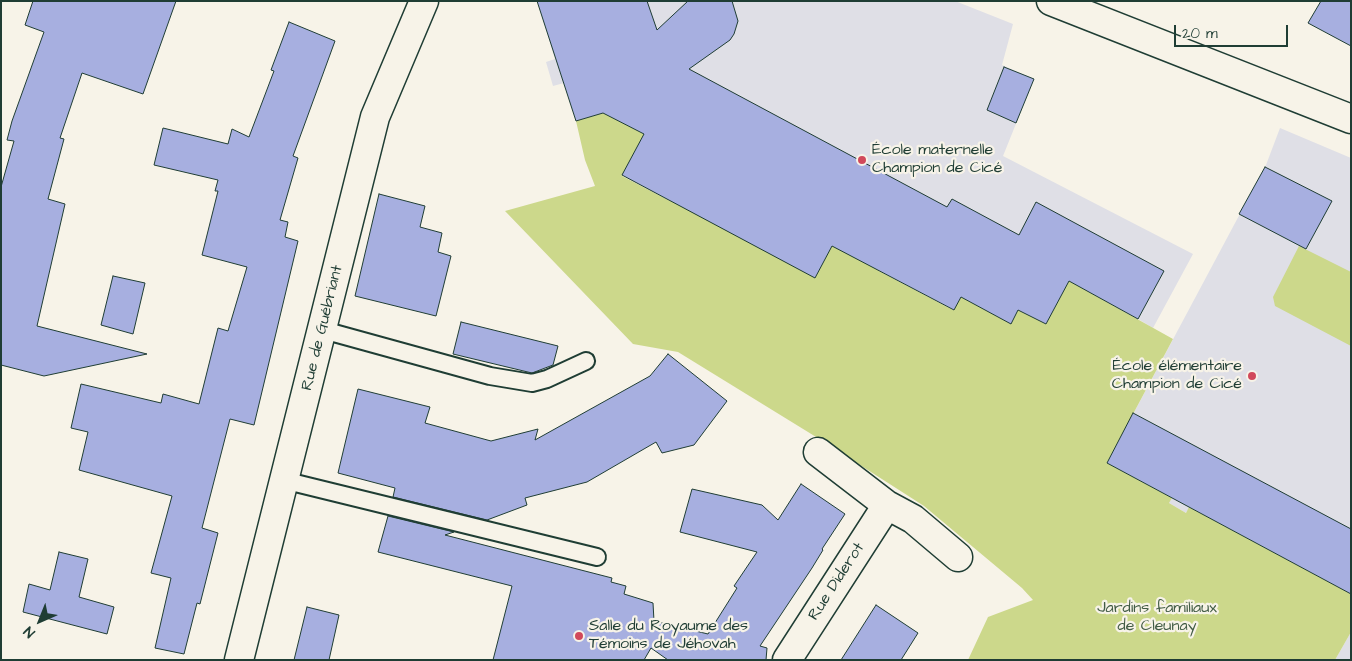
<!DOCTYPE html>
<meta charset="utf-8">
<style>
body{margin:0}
#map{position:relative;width:1352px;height:661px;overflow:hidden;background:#f7f3e8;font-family:"Architects Daughter",sans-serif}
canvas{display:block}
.frame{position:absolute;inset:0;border:2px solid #1f3d34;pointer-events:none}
.north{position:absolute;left:15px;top:596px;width:50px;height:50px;-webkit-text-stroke:4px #f7f3e8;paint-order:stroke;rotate:224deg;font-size:14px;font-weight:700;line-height:20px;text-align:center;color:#1f3d34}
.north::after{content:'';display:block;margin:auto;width:18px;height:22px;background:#1f3d34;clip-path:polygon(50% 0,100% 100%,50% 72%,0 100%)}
.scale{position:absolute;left:1174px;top:25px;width:114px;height:22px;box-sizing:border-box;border:2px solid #1f3d34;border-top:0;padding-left:6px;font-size:15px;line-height:18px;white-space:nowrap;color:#1f3d34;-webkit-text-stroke:4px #f7f3e8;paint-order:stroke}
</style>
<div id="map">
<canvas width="1352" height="661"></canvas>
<div class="frame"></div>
<div class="north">N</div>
<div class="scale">20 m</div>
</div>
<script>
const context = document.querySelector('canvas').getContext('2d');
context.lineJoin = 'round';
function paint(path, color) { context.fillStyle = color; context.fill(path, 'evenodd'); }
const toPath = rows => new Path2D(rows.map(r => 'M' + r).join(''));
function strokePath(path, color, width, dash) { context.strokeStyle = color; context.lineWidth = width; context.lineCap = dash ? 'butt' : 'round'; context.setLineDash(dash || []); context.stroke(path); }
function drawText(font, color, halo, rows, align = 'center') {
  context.font = font + ' "Architects Daughter",sans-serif'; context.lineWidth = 4.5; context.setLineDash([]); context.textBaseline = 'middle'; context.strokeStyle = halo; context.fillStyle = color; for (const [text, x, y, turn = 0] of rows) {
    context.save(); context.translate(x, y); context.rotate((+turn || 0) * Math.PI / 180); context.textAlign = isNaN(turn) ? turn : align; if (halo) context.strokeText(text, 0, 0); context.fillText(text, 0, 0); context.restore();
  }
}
paint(toPath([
 [537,1,955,1,1013,24,1002,65,1034,79,1003,156,1193,254,1153,328,1138,319,1011,324,961,297,954,310,879,271,840,230,815,278,698,153,670,202,622,175,603,113,576,121,564,83,553,86,546,62,555,59],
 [1280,128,1351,158,1351,594,1190,507,1186,513,1169,503,1172,498,1107,463,1266,165],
 [1351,632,1351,660,1335,660]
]), '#dfdfe6');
paint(toPath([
 [603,113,644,134,622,176,670,201,698,153,815,278,840,230,879,271,953,310,961,297,1011,324,1018,310,1046,324,1069,281,1173,339,1107,463,1172,498,1169,503,1186,513,1189,507,1351,594,1351,632,1335,660,968,660,988,617,1033,600,1022,588,924,506,821,440,678,352,633,344,505,211,595,186,585,160,576,121],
 [1299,246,1351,272,1351,346,1275,306,1273,297]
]), '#ccd88b');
const building = toPath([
 [33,1,176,1,143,94,82,73,60,138,64,139,48,199,65,204,37,326,147,354,44,376,1,365,1,187,14,141,7,140,12,121,44,32,25,25,33,1],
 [537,1,647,1,657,30,688,1,732,1,738,21,734,34,730,40,689,69,947,207,952,199,1019,235,1036,202,1164,271,1138,319,1069,281,1046,324,1018,310,1011,324,961,297,954,310,832,246,815,278,622,175,644,134,603,113,576,121,537,1],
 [1321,1,1351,1,1351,46,1308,23,1321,1],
 [289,22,335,41,293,156,298,158,280,220,288,222,285,237,298,241,254,425,230,419,202,528,218,533,200,604,197,603,184,654,155,648,171,578,151,573,172,496,79,470,88,432,71,428,81,384,161,403,163,394,199,404,218,328,228,331,247,267,202,255,218,191,215,191,218,180,154,165,163,128,228,144,232,129,249,137,274,71,271,70,289,22],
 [1004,67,1034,79,1016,123,987,110,1004,67],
 [1265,167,1332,201,1306,249,1239,214,1265,167],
 [379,194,425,206,420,227,442,233,438,252,451,256,436,316,355,296,379,194],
 [113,276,145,283,133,334,101,325,113,276],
 [461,322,558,346,553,365,532,373,453,354,461,322],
 [668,354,727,401,694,445,662,453,656,442,587,482,525,498,527,505,487,520,393,497,395,488,338,473,358,389,430,407,425,423,491,441,538,429,535,440,650,376,668,354],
 [1133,413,1351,529,1351,594,1107,463,1133,413],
 [801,484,845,514,822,549,823,550,812,568,760,646,767,648,766,660,668,660,651,648,644,660,493,660,512,586,378,552,388,516,454,532,445,535,612,578,611,582,626,586,624,594,653,603,654,621,708,634,737,588,734,586,757,552,680,532,692,489,762,505,778,520,801,484],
 [59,552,88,559,79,597,114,607,107,634,23,612,29,584,50,590,59,552],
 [876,605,918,633,901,660,841,660,876,605],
 [307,607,339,615,329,660,294,660,307,607]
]);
paint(building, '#a7afe0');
strokePath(building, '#1f3d34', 1);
const lane = toPath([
 [323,330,490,376,532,383,547,379,586,361],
 [283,480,597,557]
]);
const street = toPath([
 [1051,1,1351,119],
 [818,452,887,505,913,519,958,557],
 [239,660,375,117,424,1],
 [787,660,887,505]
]);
strokePath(lane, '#1f3d34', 20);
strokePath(street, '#1f3d34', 31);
strokePath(lane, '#f7f3e8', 16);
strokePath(street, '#f7f3e8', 28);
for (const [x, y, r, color] of [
 [862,160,5,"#d1495b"],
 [1252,376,5,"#d1495b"],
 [579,636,5,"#d1495b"]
]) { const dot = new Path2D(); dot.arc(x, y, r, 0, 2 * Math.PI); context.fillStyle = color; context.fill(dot); strokePath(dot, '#f7f3e8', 2); }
drawText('16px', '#1f3d34', '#f7f3e8', [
 ["École maternelle",872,151],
 ["Champion de Cicé",872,169],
 ["École élémentaire",1242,367,"right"],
 ["Champion de Cicé",1242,385,"right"],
 ["Salle du Royaume des",589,627],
 ["Témoins de Jéhovah",589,645]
], 'left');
drawText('16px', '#1f3d34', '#f7f3e8', [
 ["Rue de Guébriant",323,328,-76],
 ["Rue Diderot",837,582,-57]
]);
drawText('16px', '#425c45', '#f7f3e8', [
 ["Jardins familiaux",1157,609],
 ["de Cleunay",1157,627]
]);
</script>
